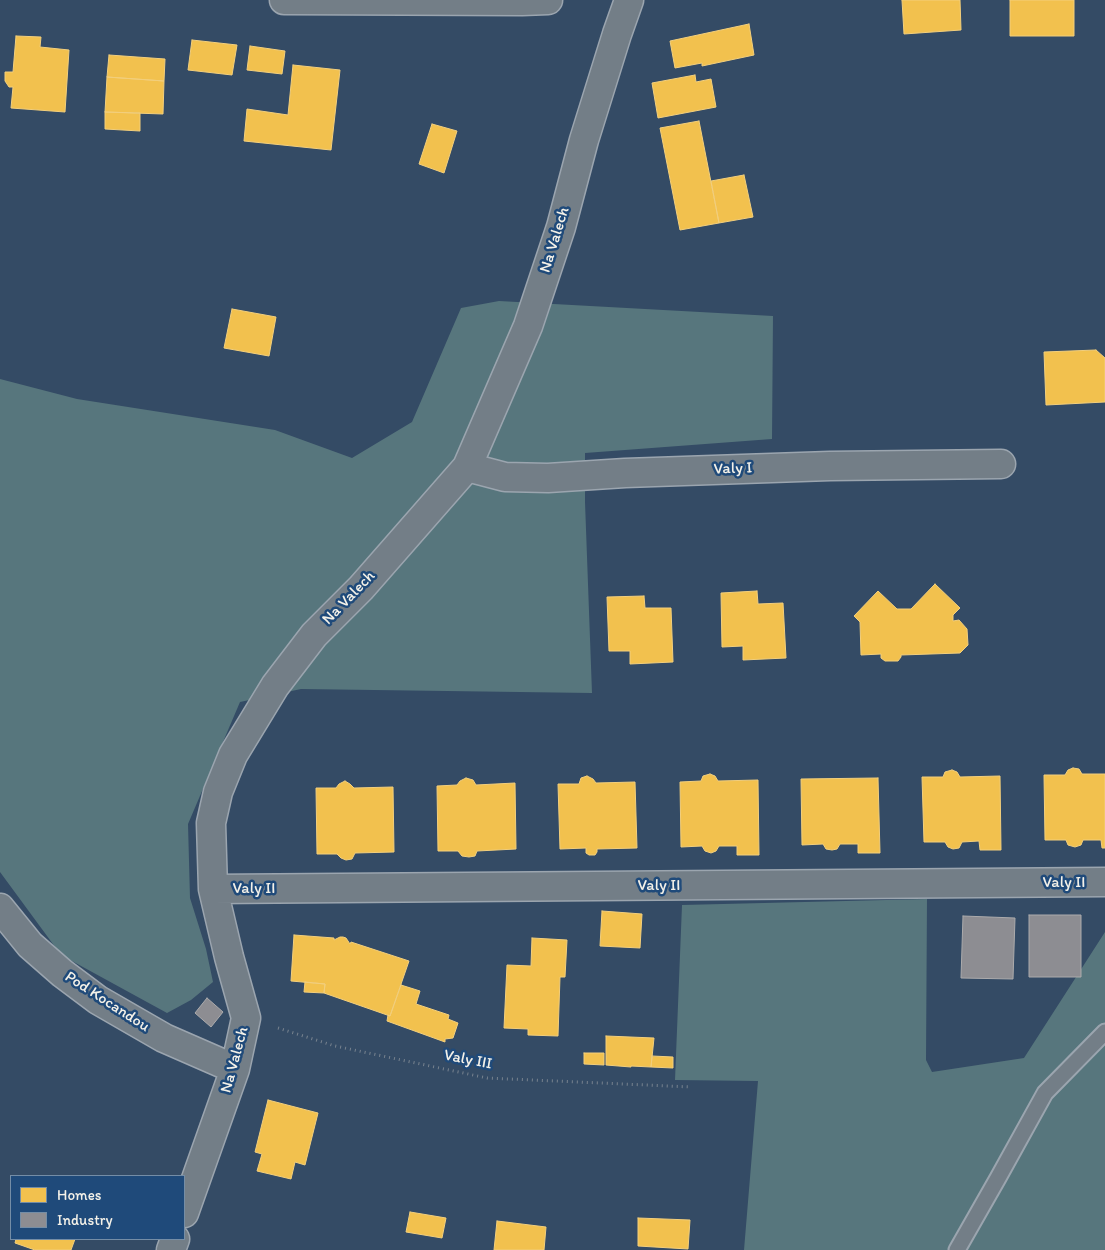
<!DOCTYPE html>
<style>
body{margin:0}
#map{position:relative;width:1105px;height:1250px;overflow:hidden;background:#344b65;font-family:Itim,sans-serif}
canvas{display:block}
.legend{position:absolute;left:10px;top:1175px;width:175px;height:65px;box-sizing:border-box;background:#1f4a7a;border:1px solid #748da6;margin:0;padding:6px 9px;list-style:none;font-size:15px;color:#f4f1e8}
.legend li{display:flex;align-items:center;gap:10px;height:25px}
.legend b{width:25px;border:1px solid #748da6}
</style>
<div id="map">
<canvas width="1105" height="1250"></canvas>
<ul class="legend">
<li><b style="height:14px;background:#f2c14e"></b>Homes</li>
<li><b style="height:14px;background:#8d8d92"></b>Industry</li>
</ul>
</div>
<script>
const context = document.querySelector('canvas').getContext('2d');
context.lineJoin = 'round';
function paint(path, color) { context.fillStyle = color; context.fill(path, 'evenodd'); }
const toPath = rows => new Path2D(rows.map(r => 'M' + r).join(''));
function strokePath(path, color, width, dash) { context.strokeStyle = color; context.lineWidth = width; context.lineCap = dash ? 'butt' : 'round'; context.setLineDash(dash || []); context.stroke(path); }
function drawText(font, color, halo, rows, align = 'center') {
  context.font = font + ' Itim,sans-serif'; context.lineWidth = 5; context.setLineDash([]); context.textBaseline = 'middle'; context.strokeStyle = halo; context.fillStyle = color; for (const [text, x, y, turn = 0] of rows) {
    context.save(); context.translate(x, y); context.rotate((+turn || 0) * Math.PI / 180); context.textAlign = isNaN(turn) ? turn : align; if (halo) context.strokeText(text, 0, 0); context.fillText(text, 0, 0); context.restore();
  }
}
paint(toPath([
 [499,301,773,316,772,439,585,453,585,502,592,693,301,689,240,702,188,824,190,898,206,949,213,982,191,1000,167,1013,61,955,0,872,0,379,77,399,275,430,352,458,412,422,461,308],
 [927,899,926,1060,932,1072,1024,1058,1105,932,1105,1250,744,1250,758,1081,675,1080,682,905]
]), '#57767d');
const homes = toPath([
 [902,0,960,0,961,30,904,34,902,0],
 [1010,0,1074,0,1074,36,1010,36,1010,0],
 [749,24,754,55,702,66,702,63,675,68,670,41,749,24],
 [16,36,41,37,40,47,69,50,65,112,11,108,13,87,9,87,5,81,5,72,13,72,16,36],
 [192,40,237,45,232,75,188,70,192,40],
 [250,46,285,51,282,74,247,70,250,46],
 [109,55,165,59,164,81,107,77,109,55],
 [293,65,340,70,331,150,244,141,247,109,288,115,293,65],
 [695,75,696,82,711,79,716,107,658,118,652,83,695,75],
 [107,77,164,81,163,114,105,112,107,77],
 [105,112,140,113,140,131,105,129,105,112],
 [699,121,719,223,680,230,660,128,699,121],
 [432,124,457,131,444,173,419,164,432,124],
 [744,175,753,217,719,223,711,181,744,175],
 [232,309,276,317,269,356,224,348,232,309],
 [1096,350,1105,358,1105,402,1046,405,1044,352,1096,350],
 [935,584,960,608,953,615,953,621,959,620,967,629,968,645,960,653,901,655,901,657,898,661,885,661,881,658,881,654,861,655,860,622,854,616,878,591,897,609,911,609,935,584],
 [757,591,758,604,783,603,786,658,743,660,743,646,722,647,721,593,757,591],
 [644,596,645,608,671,608,673,662,630,664,630,651,609,651,607,597,644,596],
 [1073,768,1079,769,1082,774,1105,774,1105,848,1102,848,1101,840,1083,840,1081,845,1075,847,1068,845,1066,840,1045,840,1044,775,1065,775,1068,770,1073,768],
 [952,770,957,772,960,777,1000,776,1001,850,980,850,979,841,962,842,959,848,953,849,948,847,945,842,924,842,922,777,943,777,945,772,952,770],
 [710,774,715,776,718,781,758,780,759,855,737,855,737,846,719,846,716,851,711,853,705,851,702,846,681,847,680,782,701,781,703,776,710,774],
 [587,776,593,779,596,783,635,782,637,848,597,849,597,852,595,855,589,855,586,853,586,848,560,849,558,784,579,784,581,778,587,776],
 [466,778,473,780,476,785,515,783,516,849,477,851,475,856,469,857,462,856,458,851,438,851,437,786,457,785,460,781,466,778],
 [878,778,880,853,858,853,858,844,840,844,837,849,832,850,826,849,823,844,802,845,801,779,878,778],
 [345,781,350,784,354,788,393,787,394,852,355,853,352,859,346,860,341,858,337,854,317,854,316,788,336,788,339,784,345,781],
 [602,911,642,914,640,948,600,946,602,911],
 [294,935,334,938,334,940,340,937,343,937,346,938,350,944,351,942,409,961,390,1016,324,993,325,984,291,981,294,935],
 [532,938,567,940,565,977,560,977,558,1036,528,1035,528,1029,504,1028,507,965,531,966,532,938],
 [305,982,325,984,324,993,304,992,305,982],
 [401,985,420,991,416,1004,449,1015,448,1019,458,1023,453,1038,445,1039,445,1042,387,1021,388,1015,390,1016,401,985],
 [606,1036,654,1038,651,1067,631,1066,631,1067,606,1065,606,1036],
 [584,1053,604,1053,604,1065,584,1064,584,1053],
 [652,1056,673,1057,673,1068,651,1067,652,1056],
 [268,1100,318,1113,305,1165,295,1162,291,1179,257,1171,262,1154,255,1152,268,1100],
 [410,1212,446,1218,442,1238,406,1232,410,1212],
 [638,1218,690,1220,688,1249,638,1246,638,1218],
 [497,1221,546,1227,544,1250,494,1250,497,1221],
 [16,1239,75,1239,71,1250,35,1250,15,1243,16,1239]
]);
paint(homes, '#f2c14e');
strokePath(homes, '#f3cf7c', 1);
const industry = toPath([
 [1029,915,1081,915,1081,977,1029,977,1029,915],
 [963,916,1015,918,1013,979,961,978,963,916],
 [207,998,223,1012,211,1027,195,1013,207,998]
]);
paint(industry, '#8d8d92');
strokePath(industry, '#acabac', 1);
const lane = toPath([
 [957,1250,998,1178,1045,1093,1105,1032]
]);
const street = toPath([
 [284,0,522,1,548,0],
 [467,467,505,477,548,478,625,473,830,466,1001,464],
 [213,889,1105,882],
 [0,908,30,945,62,973,98,1000,164,1038,235,1069],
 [184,1213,235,1069,246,1018,229,957,213,889,211,823,218,792,233,755,275,686,314,635,361,588,467,467,528,326,561,227,584,140,617,34,629,0],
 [171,1250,175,1239]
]);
strokePath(lane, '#9ba5af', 19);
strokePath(street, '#9ba5af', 31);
strokePath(toPath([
 [278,1028,335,1046,487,1078,691,1087]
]), '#78838f', 3, [1, 4]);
strokePath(lane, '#737e87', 15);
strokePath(street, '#737e87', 28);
drawText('16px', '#f4f1e8', '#1f4a7a', [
 ["Na Valech",555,240,-73],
 ["Valy I",733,469,-2],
 ["Na Valech",349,598,-46],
 ["Valy II",1064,883],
 ["Valy II",659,886],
 ["Valy II",254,889],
 ["Pod Kocandou",107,1002,33],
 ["Na Valech",235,1060,-75],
 ["Valy III",468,1060,11]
]);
</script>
